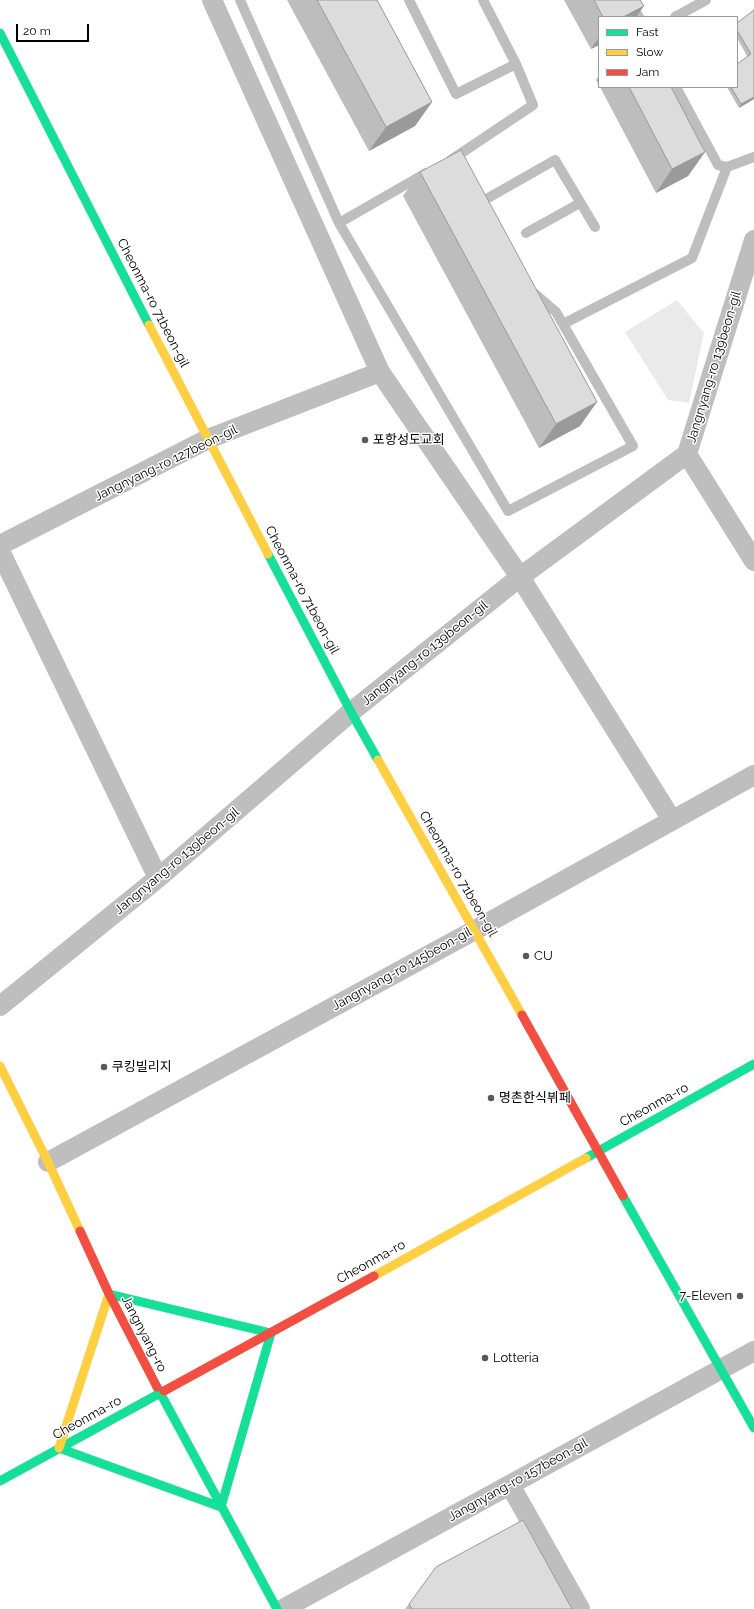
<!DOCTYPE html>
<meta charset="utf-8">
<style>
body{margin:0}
#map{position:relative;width:754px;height:1609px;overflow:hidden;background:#fff;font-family:Raleway,sans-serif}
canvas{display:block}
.legend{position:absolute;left:598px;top:16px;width:140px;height:72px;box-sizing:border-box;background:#fff;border:1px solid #999;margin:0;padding:5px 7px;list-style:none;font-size:12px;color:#000}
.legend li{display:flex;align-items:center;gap:8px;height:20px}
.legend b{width:20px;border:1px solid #999}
.scale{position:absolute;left:16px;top:24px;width:73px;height:18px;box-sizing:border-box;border:2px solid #000;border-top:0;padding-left:5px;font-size:12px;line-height:14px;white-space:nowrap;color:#000;-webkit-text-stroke:3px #fff;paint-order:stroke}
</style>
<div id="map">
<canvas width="754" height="1609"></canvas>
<ul class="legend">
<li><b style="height:5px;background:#16e098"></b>Fast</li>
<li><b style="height:5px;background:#ffcf43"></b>Slow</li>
<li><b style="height:5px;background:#f24e42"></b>Jam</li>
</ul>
<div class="scale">20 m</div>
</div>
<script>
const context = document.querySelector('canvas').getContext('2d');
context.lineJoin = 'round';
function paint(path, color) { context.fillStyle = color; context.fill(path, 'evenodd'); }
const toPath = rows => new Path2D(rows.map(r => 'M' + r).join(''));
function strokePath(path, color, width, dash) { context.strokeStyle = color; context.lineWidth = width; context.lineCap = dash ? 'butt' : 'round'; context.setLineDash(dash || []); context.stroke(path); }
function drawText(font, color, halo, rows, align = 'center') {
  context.font = font + ' Raleway,"Noto Sans KR",sans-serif'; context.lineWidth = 3; context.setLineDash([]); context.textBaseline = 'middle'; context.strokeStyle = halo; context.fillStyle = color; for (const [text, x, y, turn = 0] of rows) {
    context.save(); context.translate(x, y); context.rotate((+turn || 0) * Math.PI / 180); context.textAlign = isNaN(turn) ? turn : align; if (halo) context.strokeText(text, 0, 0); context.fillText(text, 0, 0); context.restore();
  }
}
paint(toPath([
 [677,300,704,333,689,403,668,400,625,332]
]), '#eaeaea');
strokePath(toPath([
 [240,0,339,223,508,511,633,446,556,312,534,293],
 [409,0,456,94,516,64],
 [629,0,639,17],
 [675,17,706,0],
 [676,87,718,165,727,167,754,157],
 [451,160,533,105,516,64,483,0],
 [481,202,555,160,595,227],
 [339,223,426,173],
 [526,233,580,203],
 [563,324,692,258,727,167]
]), '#bebebe', 10);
strokePath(toPath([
 [212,0,380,372,520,577,672,820],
 [687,454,754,561],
 [0,545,208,439,380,372],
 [0,551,158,878],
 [0,1006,158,878,351,712,520,577,687,454,754,240],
 [48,1162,475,930,754,775],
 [510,1485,580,1609],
 [283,1609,754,1351]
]), '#bebebe', 20);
strokePath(toPath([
 [0,33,149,325],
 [268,554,351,712,378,760],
 [586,1158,754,1064],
 [623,1196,754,1428],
 [109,1294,271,1333],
 [157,1387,277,1609],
 [59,1448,221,1507],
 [0,1481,164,1391],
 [221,1507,271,1333]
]), '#16e098', 9);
strokePath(toPath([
 [149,325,268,554],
 [378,760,522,1015],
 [0,1066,48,1162,80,1231],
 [374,1276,586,1158],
 [59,1448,109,1294]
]), '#ffcf43', 9);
strokePath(toPath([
 [522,1015,623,1196],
 [80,1231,109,1294,157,1387],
 [164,1391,374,1276]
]), '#f24e42', 9);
paint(toPath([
 [287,0,377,0,432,102,415,126,369,151],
 [564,0,640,0,644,6,636,17,599,17,599,45,591,49],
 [754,10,754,99,739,108,727,87,737,87,747,56,737,38,737,23],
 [599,75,599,86,596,80],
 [600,87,671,87,705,152,688,176,656,193],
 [420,172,580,426,539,448,403,196],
 [409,1604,572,1609,405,1609]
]), '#bdbdbd');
paint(toPath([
 [644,6,636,17,623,17],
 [599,37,599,45,591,49],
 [754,97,754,99,739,108,741,104],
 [432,102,415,126,369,151,386,127],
 [705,152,688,176,656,193,672,169],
 [597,402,580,426,539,448,556,424]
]), '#9a9a9a');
const building = toPath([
 [317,0,377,0,432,102,386,127,317,0],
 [594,0,640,0,644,6,623,17,603,17,594,0],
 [754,10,754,97,741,104,731,87,737,87,737,64,751,54,737,30,737,23,754,10],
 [629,87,671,87,705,152,672,169,629,87],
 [461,150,597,402,556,424,420,172,461,150],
 [523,1520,572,1609,412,1609,409,1604,436,1567,523,1520]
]);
paint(building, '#dcdcdc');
strokePath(building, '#9a9a9a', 1);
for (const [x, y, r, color] of [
 [365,440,4,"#595959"],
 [526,956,4,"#595959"],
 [104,1067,4,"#595959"],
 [491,1098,4,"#595959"],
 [740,1296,4,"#595959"],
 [485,1358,4,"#595959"]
]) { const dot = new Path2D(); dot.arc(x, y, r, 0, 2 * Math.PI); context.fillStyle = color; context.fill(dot); strokePath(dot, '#fff', 1.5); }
drawText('13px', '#000', '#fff', [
 ["Cheonma-ro 71beon-gil",153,303,63],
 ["Jangnyang-ro 139beon-gil",714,367,-73],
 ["Jangnyang-ro 127beon-gil",166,463,-26],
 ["Cheonma-ro 71beon-gil",302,590,62],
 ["Jangnyang-ro 139beon-gil",425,653,-39],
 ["Jangnyang-ro 139beon-gil",177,861,-40],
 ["Cheonma-ro 71beon-gil",458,874,60],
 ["Jangnyang-ro 145beon-gil",402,969,-29],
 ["Cheonma-ro",654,1105,-29],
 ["Cheonma-ro",371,1262,-29],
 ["Jangnyang-ro",144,1334,63],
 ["Cheonma-ro",87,1418,-29],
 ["Jangnyang-ro 157beon-gil",518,1480,-29]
]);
drawText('13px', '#000', '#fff', [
 ["포항성도교회",373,440],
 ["CU",534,956],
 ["쿠킹빌리지",112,1067],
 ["명촌한식뷔페",499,1098],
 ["7-Eleven",732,1296,"right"],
 ["Lotteria",493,1358]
], 'left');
</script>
